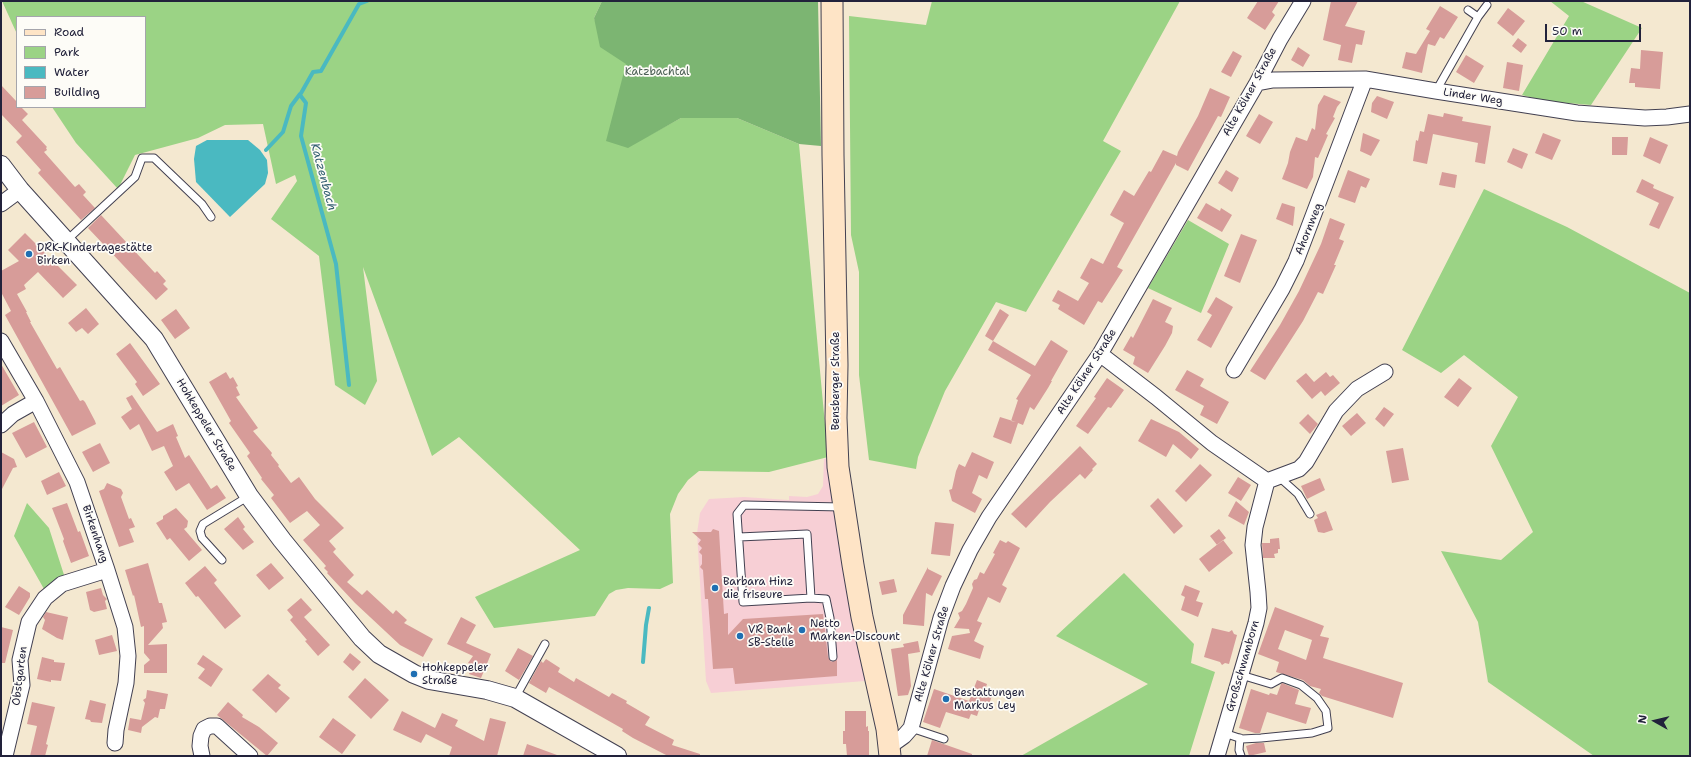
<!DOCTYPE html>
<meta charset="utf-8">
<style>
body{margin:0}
#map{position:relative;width:1691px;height:757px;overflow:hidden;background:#f4e8d0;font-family:"Shantell Sans",sans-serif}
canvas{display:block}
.frame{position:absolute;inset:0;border:2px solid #22223b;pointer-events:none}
.legend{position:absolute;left:16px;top:16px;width:130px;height:92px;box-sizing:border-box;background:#fdfcf7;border:1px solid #a5a5ac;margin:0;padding:5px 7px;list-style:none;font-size:12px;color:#22223b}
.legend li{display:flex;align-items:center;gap:8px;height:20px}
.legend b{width:20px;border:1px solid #a5a5ac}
.north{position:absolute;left:1635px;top:701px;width:40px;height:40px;-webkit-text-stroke:3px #fdfcf7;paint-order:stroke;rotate:278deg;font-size:11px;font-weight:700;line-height:16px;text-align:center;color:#22223b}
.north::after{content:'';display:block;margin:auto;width:14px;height:18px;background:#22223b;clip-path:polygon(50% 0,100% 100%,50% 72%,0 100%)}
.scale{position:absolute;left:1545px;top:24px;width:96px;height:18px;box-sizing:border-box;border:2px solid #22223b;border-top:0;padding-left:5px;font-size:12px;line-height:14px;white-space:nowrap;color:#22223b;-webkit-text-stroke:3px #fdfcf7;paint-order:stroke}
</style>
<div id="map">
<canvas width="1691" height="757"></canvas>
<div class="frame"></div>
<ul class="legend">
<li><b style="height:5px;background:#fee4c6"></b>Road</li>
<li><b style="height:11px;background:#9bd385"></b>Park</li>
<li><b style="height:11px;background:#4ab9c1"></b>Water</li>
<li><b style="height:11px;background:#d79c99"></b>Building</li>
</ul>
<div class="north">N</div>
<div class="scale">50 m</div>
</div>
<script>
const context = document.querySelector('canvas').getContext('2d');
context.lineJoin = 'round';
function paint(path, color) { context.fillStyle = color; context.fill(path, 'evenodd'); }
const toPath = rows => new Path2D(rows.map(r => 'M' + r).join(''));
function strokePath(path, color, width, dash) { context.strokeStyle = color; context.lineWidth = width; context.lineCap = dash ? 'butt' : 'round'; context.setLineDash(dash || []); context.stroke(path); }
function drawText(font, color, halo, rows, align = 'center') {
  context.font = font + ' "Shantell Sans",sans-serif'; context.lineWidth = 3.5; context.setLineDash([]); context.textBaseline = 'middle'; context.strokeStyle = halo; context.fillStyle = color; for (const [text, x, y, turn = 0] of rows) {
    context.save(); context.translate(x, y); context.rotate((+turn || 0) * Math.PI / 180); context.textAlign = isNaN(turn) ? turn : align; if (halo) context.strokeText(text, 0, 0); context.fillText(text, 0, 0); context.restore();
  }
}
paint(toPath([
 [828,458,837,531,865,681,711,693,706,681,697,533,700,513,709,499,744,497,789,500,789,496,807,497,818,494,823,486,824,459]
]), '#f7cfd5');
paint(toPath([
 [2,1,602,1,594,18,600,34,683,108,648,136,681,118,737,118,799,144,828,457,769,472,699,471,688,480,678,494,670,514,673,583,660,589,628,588,616,590,609,594,595,616,494,628,475,597,580,550,459,437,432,456,363,267,377,381,365,405,335,385,319,256,271,219,297,181,295,175,276,184,263,124,225,125,198,138,135,155,118,189,76,143,52,107,145,107,145,17,17,17,17,34],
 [932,1,1180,1,1103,141,1121,151,1026,312,996,302,945,391,918,457,916,469,869,460,859,375,859,272,851,235,849,16,926,25],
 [1550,1,1581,1,1642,28,1591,105,1544,101,1522,95,1569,16],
 [1484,189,1567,227,1690,293,1690,756,1594,756,1488,682,1478,622,1441,551,1501,560,1533,532,1491,446,1518,397,1464,355,1441,373,1402,350],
 [1188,220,1229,244,1201,313,1148,288],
 [27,503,49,528,65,578,54,582,44,589,14,536],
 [1124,573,1194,644,1191,663,1215,672,1189,756,1021,756,1148,684,1056,636]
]), '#9bd385');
paint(toPath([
 [602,1,818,1,821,146,799,144,737,118,681,118,628,148,606,141,626,64,600,47,594,18]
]), '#7cb572');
paint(toPath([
 [207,140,248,140,260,150,267,160,268,173,265,184,230,217,196,182,194,159,196,146]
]), '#4ab9c1');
strokePath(toPath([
 [266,150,283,132,291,106,300,94],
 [349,385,336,264,301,136,306,103,300,95,313,72,321,71,359,4,367,1],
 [643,662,646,625,649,608]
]), '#4ab9c1', 4);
paint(toPath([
 [1258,1,1279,1,1272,12,1275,15,1265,30,1247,18],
 [1331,1,1358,1,1345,26,1365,31,1362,45,1356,44,1352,63,1338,60,1341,45,1323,40],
 [1440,6,1458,17,1444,39,1440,37,1435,46,1428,44,1422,73,1402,68,1406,52,1416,54,1430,31,1426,29],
 [1508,8,1525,21,1513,36,1497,23],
 [1518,38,1527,45,1521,53,1512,46],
 [1298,47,1310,55,1303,67,1291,60],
 [1641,50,1663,52,1660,89,1635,87,1635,83,1629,83,1631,68,1640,69],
 [1233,51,1242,56,1231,77,1221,72],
 [1466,55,1484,66,1474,83,1456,72],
 [1507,62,1523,65,1519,91,1503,88],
 [1,85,17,102,17,107,21,107,28,114,22,120,47,147,46,148,47,150,44,152,75,187,79,184,86,192,83,195,95,208,81,220,38,173,41,170,16,142,22,136,1,114],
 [1210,88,1230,97,1221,117,1218,116,1188,171,1176,165,1176,163,1117,267,1123,270,1102,303,1098,301,1084,325,1058,309,1060,305,1052,301,1058,290,1078,301,1089,283,1080,278,1091,258,1103,264,1124,223,1110,215,1124,190,1134,196,1149,171,1151,172,1163,150,1177,156,1178,152,1198,116],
 [1324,95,1341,102,1337,107,1333,117,1335,118,1326,134,1328,135,1318,158,1315,157,1313,177,1307,189,1282,179,1288,163,1290,152,1296,137,1307,141,1312,128,1315,130,1318,105],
 [1377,96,1394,102,1387,119,1371,112,1372,103],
 [1444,113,1463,117,1462,121,1491,126,1485,164,1475,162,1478,143,1433,134,1427,164,1413,161,1416,140,1418,141,1420,131,1424,132,1428,114,1443,117],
 [1259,114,1273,122,1260,144,1246,136],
 [1363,133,1380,140,1371,156,1360,151],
 [1543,133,1561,140,1552,160,1535,153],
 [1612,137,1628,137,1627,155,1612,155],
 [1650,137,1668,145,1660,164,1643,156],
 [1513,148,1528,154,1522,169,1507,162],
 [1226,170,1239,178,1232,192,1218,183],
 [1348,170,1370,179,1366,188,1361,186,1355,203,1338,197],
 [1442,172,1457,175,1455,188,1439,185],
 [1642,179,1654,185,1653,188,1674,197,1659,229,1649,225,1659,203,1636,192],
 [1206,203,1220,211,1221,208,1232,215,1222,232,1197,218],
 [1282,203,1295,207,1293,226,1276,219],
 [101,215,155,273,157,271,166,281,163,284,168,289,156,300,88,228],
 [1330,218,1345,224,1339,239,1344,241,1334,265,1336,265,1323,294,1318,292,1303,321,1265,380,1250,371,1280,325,1299,291,1321,244],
 [25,233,77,285,63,298,38,272,24,285,26,289,17,294,27,312,26,312,31,322,30,322,57,369,60,367,80,401,83,400,85,402,95,421,96,424,72,436,5,315,11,311,1,292,1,271,19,261,8,250],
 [1241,234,1257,240,1240,283,1224,276],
 [1216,297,1233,307,1211,348,1197,340,1212,315,1207,312],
 [1153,299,1172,308,1165,322,1173,326,1172,333,1165,346,1148,373,1133,364,1135,357,1123,350,1131,336,1133,338],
 [86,308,99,324,88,334,82,328,76,332,68,323],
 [176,309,190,328,175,339,161,320],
 [1000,309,1009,315,993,341,985,336],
 [1051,340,1068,351,1051,381,1052,381,1048,388,1034,410,1030,407,1023,425,1018,423,1011,444,993,437,1000,417,1016,422,1011,421,1018,400,1016,399,1031,375,988,350,993,341,1035,366],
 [130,343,160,384,143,396,135,384,137,382,116,354],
 [1,364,19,395,1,406],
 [1187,370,1204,379,1200,386,1229,402,1217,424,1200,415,1204,406,1175,390],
 [226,372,230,379,233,377,238,386,236,387,240,395,236,397,258,428,253,431,272,453,271,455,279,465,278,466,291,483,299,477,315,499,344,528,329,541,336,549,333,552,354,575,347,582,362,595,367,590,393,614,396,610,407,620,404,623,433,639,423,657,400,645,355,603,327,573,328,572,324,568,326,566,303,540,320,525,307,511,290,523,271,498,274,495,261,479,262,478,247,456,250,453,229,423,231,421,209,382],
 [1326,372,1330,377,1333,375,1340,383,1325,396,1321,391,1312,399,1296,381,1306,373,1314,382],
 [1107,378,1124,390,1111,408,1108,407,1088,434,1076,426,1096,398,1094,397],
 [1459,378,1472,388,1458,407,1444,397],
 [132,395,157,432,173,424,178,436,176,437,185,458,189,455,211,489,217,485,226,498,207,510,189,483,176,491,164,472,173,466,164,446,152,451,139,424,130,430,121,417,132,409,126,398],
 [1384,407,1394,414,1384,427,1375,419],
 [1357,413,1366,423,1351,436,1342,426],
 [1308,414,1318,424,1310,434,1299,423],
 [1151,419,1179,432,1199,449,1191,459,1173,444,1166,457,1138,441],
 [34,422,47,447,26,458,12,433],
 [100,443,110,463,93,472,82,452],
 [1080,446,1097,464,1092,469,1093,470,1085,479,1080,474,1050,502,1026,528,1011,514],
 [1403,448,1409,480,1392,483,1386,451],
 [1,452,14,459,17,467,13,468,1,491],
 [972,452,994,462,987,479,979,475,972,493,982,499,975,513,952,501,949,490,952,489,956,471,959,464,965,467],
 [1200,464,1212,475,1186,502,1175,491],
 [59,472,66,486,47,495,41,481],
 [1238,477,1251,485,1241,501,1228,493],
 [1320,478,1325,490,1307,499,1301,486],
 [107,483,121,489,123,493,121,497,129,519,131,518,135,527,129,529,134,542,119,547,99,491,104,489],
 [1158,498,1183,526,1174,534,1150,506],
 [1236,501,1249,512,1244,525,1228,516],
 [67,503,78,532,80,531,89,556,71,563,63,541,64,539,52,508],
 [176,508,188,521,187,527,184,529,202,550,189,561,170,538,167,540,156,523,163,519,163,516],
 [1326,511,1333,530,1324,533,1318,532,1314,520,1318,518,1316,515],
 [238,517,245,527,243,529,254,542,243,550,224,529],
 [935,522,954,524,950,556,931,554],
 [713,529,719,531,724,614,728,613,728,635,743,619,823,614,828,657,831,662,837,660,837,676,735,684,733,668,713,669,708,599,705,599,703,570,700,567,702,564,702,555,699,552,702,548,698,544,701,540,692,532,711,532],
 [1219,529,1226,538,1217,545,1210,536],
 [1279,538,1280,549,1278,549,1278,553,1274,554,1275,558,1263,558,1262,543,1270,543,1270,539],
 [1000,540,1006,543,1008,541,1020,548,1002,585,1007,588,1000,603,988,597,977,621,982,623,974,641,984,646,980,659,948,649,952,636,970,633,969,629,954,628,960,618,958,613,962,611,966,604,973,588,972,584,974,580,977,579,980,572,984,574,995,554,993,553],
 [1223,540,1233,553,1209,572,1199,559],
 [148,563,159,603,162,603,167,622,162,623,163,628,148,645,167,644,167,673,144,673,144,665,150,660,144,653,144,626,141,627,134,595,133,596,125,570],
 [271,563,284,578,269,590,256,575],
 [205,566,217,580,214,583,241,616,225,629,198,596,196,597,185,583],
 [928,567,928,569,942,576,932,596,926,593,924,626,903,624,903,615],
 [894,579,897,592,882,595,879,582],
 [1185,585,1200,591,1196,601,1203,603,1198,617,1181,610,1185,597,1181,595],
 [19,586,30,593,30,597,19,615,5,607],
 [101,588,103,595,107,599,105,601,107,609,94,612,90,610,86,592],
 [301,598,312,610,304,617,330,645,318,656,305,641,307,640,290,620,293,617,287,610],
 [1275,607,1324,626,1320,636,1329,638,1323,658,1403,683,1393,718,1322,696,1319,693,1321,689,1310,686,1303,680,1276,672,1279,662,1258,654],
 [1285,630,1312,640,1306,660,1278,649],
 [46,612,68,617,63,640,57,638,42,629,45,620,43,617],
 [461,617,476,625,466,643,491,654,481,678,469,674,473,665,468,663,473,656,447,644],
 [1,627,13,630,5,663,1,663],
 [1212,628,1229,632,1232,630,1234,634,1237,635,1229,664,1225,663,1222,665,1220,662,1204,657],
 [112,635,117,651,99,655,95,640],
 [918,641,920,652,908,654,911,686,908,695,898,696,891,649,904,647,903,644],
 [518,648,533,656,519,680,505,671],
 [350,653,361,662,353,671,343,662],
 [203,655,223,669,211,687,198,678,205,669,197,664],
 [42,657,54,660,54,662,65,663,61,681,51,680,51,682,37,679],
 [546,659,560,668,558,672,574,682,576,678,609,697,612,693,627,701,626,703,650,717,645,725,674,740,672,745,700,754,700,756,668,756,633,738,622,731,623,729,549,687,546,693,529,683,541,661,543,663],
 [268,674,281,685,278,688,290,698,276,713,252,690],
 [365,678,389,700,371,719,348,697],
 [977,680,987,684,985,690,993,693,988,707,981,704,977,716,971,714,969,719,946,712,940,728,923,722,934,689,969,701],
 [1282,683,1299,690,1295,704,1311,708,1306,724,1267,712,1260,733,1255,733,1239,728,1251,689,1269,695,1270,693,1277,695,1281,684],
 [147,690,168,694,165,709,160,709,158,718,155,717,142,727,141,733,128,730,130,718,141,720,145,703,143,700,146,698],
 [90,700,106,704,102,723,91,722,90,720,85,719],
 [32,702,55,707,46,744,48,745,45,756,30,756,37,726,27,724],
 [228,702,243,715,242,717,259,727,278,743,267,756,217,715],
 [402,711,435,728,442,713,458,720,455,726,484,741,490,718,506,722,497,756,449,756,452,747,426,734,421,743,393,730],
 [845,711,866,711,866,727,868,726,868,731,869,731,869,756,847,756,846,744,843,744,843,731,845,731],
 [333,718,356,735,342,754,319,737],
 [932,740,972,754,972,756,927,756],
 [1256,743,1264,743,1266,752,1249,756,1246,746],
 [527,744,557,755,557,756,523,756]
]), '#d79c99');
const service = toPath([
 [1468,10,1478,17],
 [1436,91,1478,17,1487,5],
 [66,241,135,177,142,158,154,158,202,204,211,217],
 [1279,477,1298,494,1310,514],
 [739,537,807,534,811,598],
 [222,560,202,538,200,531,203,524,249,496],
 [833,657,830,618,826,599,811,598,743,602,737,514,744,505,842,507],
 [515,698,545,644],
 [911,728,944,739],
 [1224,733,1242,739,1261,738,1312,733,1328,728,1326,711,1317,698,1301,685,1282,678,1271,684,1241,675],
 [1240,738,1239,750,1241,756]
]);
const minor = toPath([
 [1257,83,1273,80,1365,79,1436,91,1577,113,1645,118,1667,117,1690,114],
 [1,204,20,190],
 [1,341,36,401,77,482,107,570,125,627,128,656,126,683,116,730,115,743],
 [1100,354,1156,397,1212,443,1267,481],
 [1234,370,1282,289,1296,261,1365,79],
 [1,425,13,414,36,401],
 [1267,481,1299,469,1306,462,1336,411,1357,389,1385,372],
 [890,746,904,736,911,728,941,618,953,586,970,550,989,517,1100,354,1257,83,1280,39,1303,1],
 [5,756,22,685,20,660,29,622,45,598,62,584,107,570],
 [202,756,200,746,201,736,204,729,210,726,217,726,250,756],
 [1217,756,1256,623,1259,608,1258,592,1253,545,1255,527,1267,481]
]);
const tertiary = toPath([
 [1,165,20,190,154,339,249,496,282,540,362,638,379,654,414,674,429,680,487,690,515,698,617,756]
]);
const secondary = toPath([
 [832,1,833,155,837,365,836,418,838,467,853,565,862,617,887,729,890,756]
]);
strokePath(service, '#424051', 9);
strokePath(minor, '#424051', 17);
strokePath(tertiary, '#424051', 20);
strokePath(secondary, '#424051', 23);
strokePath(service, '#fff', 7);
strokePath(minor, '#fff', 15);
strokePath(tertiary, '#fff', 18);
strokePath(secondary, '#fee4c6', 21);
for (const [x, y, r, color] of [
 [29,254,4,"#1f6fb2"],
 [715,588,4,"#1f6fb2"],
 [802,630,4,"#1f6fb2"],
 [740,636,4,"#1f6fb2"],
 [414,674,4,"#1f6fb2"],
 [946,699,4,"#1f6fb2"]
]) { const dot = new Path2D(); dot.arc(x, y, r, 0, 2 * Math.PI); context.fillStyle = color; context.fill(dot); strokePath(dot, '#fdfcf7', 1.5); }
drawText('11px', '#4c6055', '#fdfcf7', [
 ["Katzbachtal",657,72]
]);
drawText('11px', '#22223b', '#fdfcf7', [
 ["Alte Kölner Straße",1250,92,-61],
 ["Linder Weg",1473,97,9],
 ["Ahornweg",1309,229,-68],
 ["Alte Kölner Straße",1087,372,-57],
 ["Bensberger Straße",836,381,-90],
 ["Hohkeppeler Straße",206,425,59],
 ["Birkenhang",95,534,71],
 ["Alte Kölner Straße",932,654,-74],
 ["Großschwamborn",1243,666,-74],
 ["Obstgarten",20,676,-83]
]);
drawText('11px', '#22223b', '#fdfcf7', [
 ["DRK-Kindertagestätte",37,248],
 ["Birken",37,261],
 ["Barbara Hinz",723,582],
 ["die friseure",723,595],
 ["Netto",810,624],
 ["Marken-Discount",810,637],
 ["VR Bank",748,630],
 ["SB-Stelle",748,643],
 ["Hohkeppeler",422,668],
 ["Straße",422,681],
 ["Bestattungen",954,693],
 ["Markus Ley",954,706]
], 'left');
drawText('italic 12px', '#325e71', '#fdfcf7', [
 ["Katzenbach",323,177,75]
]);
</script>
